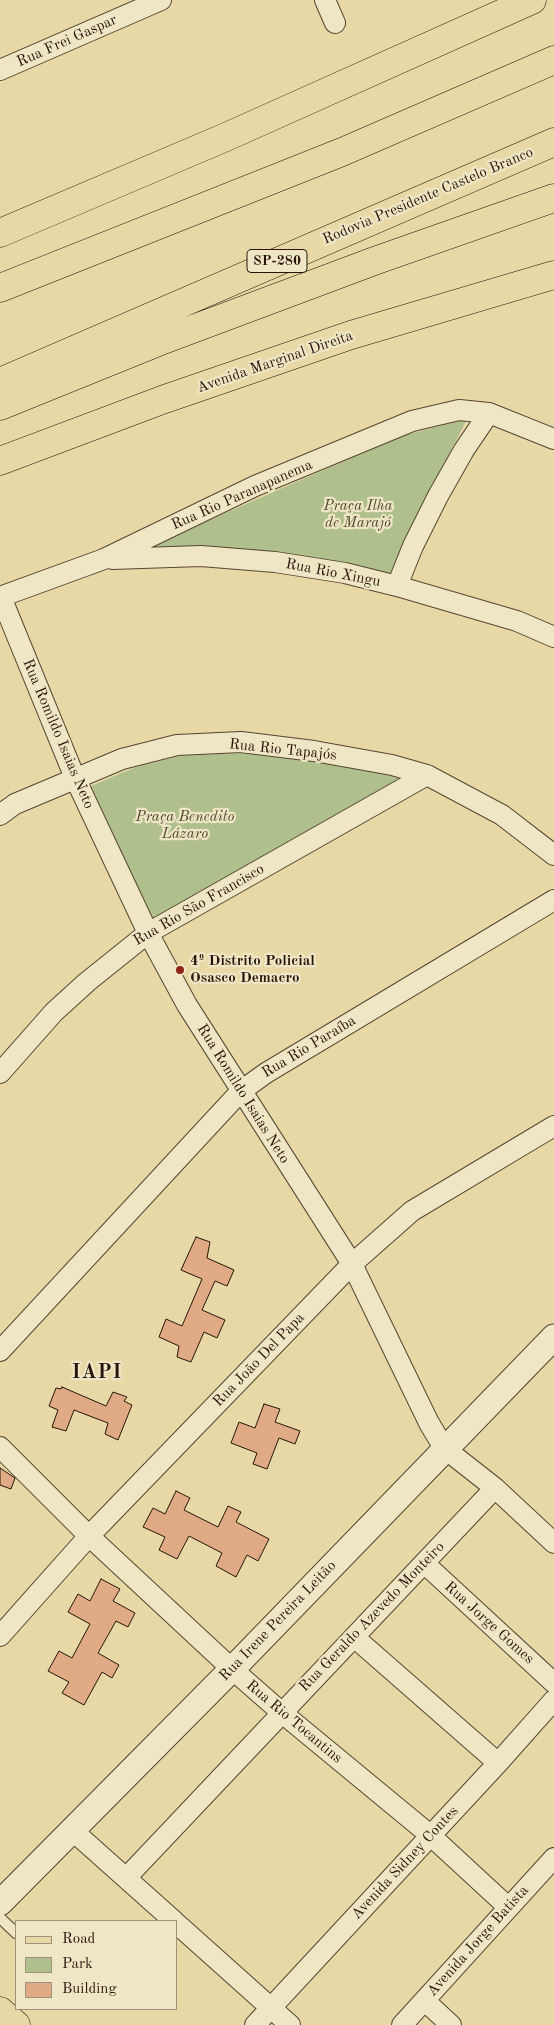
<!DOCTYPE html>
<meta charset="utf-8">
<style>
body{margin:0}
#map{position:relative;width:554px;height:2025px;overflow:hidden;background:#e7d8a6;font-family:"Old Standard TT",serif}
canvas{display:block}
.legend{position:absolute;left:15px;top:1920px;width:162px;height:90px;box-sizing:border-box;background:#efe6c5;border:1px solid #9e927b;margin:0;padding:6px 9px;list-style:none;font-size:15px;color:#25150b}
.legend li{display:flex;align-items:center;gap:10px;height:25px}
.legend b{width:25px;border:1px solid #9e927b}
</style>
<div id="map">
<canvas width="554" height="2025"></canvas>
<ul class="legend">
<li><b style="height:6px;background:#e7d8a6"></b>Road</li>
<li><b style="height:14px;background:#afc08c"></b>Park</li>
<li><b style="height:14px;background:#dfaa84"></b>Building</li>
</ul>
</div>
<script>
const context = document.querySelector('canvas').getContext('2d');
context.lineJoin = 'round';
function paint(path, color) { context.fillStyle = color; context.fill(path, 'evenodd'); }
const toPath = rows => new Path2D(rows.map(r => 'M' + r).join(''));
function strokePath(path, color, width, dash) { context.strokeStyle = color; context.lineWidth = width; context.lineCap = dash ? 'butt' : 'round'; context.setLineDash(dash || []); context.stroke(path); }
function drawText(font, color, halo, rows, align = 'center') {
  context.font = font + ' "Old Standard TT",serif'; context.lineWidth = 4.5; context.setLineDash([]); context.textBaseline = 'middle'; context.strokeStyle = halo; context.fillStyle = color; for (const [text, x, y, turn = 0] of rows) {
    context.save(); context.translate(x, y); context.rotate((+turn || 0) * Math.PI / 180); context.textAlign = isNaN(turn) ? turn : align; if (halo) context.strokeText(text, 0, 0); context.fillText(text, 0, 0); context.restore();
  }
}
paint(toPath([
 [467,419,411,529,390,583,132,554,401,436],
 [250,753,312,760,416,777,152,923,91,786,136,767,183,755]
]), '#afc08c');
const building = toPath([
 [196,1237,210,1242,207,1258,234,1270,227,1286,215,1281,202,1310,225,1320,217,1338,204,1332,191,1362,177,1357,179,1346,159,1337,166,1319,182,1326,202,1279,181,1270,196,1237],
 [62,1387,106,1406,113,1392,127,1397,124,1401,132,1405,118,1440,105,1434,108,1423,74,1410,66,1431,52,1427,58,1410,49,1406,56,1388,61,1389,62,1387],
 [264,1404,280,1409,275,1422,300,1431,295,1444,279,1438,267,1469,253,1464,257,1453,231,1443,239,1422,255,1428,264,1404],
 [0,1468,15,1478,11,1489,0,1485,0,1468],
 [176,1491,190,1498,184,1510,218,1527,228,1506,241,1512,236,1522,269,1539,258,1561,247,1555,236,1577,216,1566,222,1553,189,1536,177,1559,159,1550,165,1537,143,1527,153,1508,165,1514,176,1491],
 [101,1579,120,1589,113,1601,135,1613,128,1627,116,1621,98,1653,119,1665,112,1678,102,1672,84,1705,62,1693,69,1682,48,1671,59,1651,72,1658,90,1624,68,1612,78,1594,90,1601,101,1579]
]);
paint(building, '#dfaa84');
strokePath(building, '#25150b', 1);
const service = toPath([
 [0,1918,16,1933]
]);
const minor = toPath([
 [325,0,335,23],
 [0,70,161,0],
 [112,559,201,556,275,562,345,573,397,586,517,621,554,637],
 [397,586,413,546,438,496,464,450,489,413],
 [0,597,104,559,255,486,412,421,459,410,489,413,554,439],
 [1,597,75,778,148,933,187,1005,352,1264,429,1423,444,1448,495,1488,554,1543],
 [0,815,15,804,122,759,177,745,241,742,314,751,392,765,427,775,502,815,554,855],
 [0,1073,54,1012,87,982,148,933,427,775],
 [0,1351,241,1091,266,1073,554,900],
 [0,1447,89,1536,232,1669,281,1712,430,1835,508,1907],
 [424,1563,554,1683],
 [0,1636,89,1536,352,1264,412,1211,554,1126],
 [354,1637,498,1763],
 [72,1830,174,1921],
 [126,1878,495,1488],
 [176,1923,290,2025],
 [425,2001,451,2025],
 [255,2025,498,1763,554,1700],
 [402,2025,554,1858]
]);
const tertiary = toPath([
 [0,1903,244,1657,554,1337]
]);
const primary = toPath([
 [0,2011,16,2025]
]);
const motorway = toPath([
 [0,233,226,137,532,0],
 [0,288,342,152,554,60],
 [0,382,554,142],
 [0,406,158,342,377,260,554,198],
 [0,461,162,400,351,335,554,275]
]);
strokePath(service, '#564632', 12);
strokePath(minor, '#564632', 22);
strokePath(tertiary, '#564632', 27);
strokePath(primary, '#25150b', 29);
strokePath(motorway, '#25150b', 29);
strokePath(service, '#efe6c5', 10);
strokePath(minor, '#efe6c5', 20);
strokePath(tertiary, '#efe6c5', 25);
strokePath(primary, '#e7d8a6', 28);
strokePath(motorway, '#e7d8a6', 28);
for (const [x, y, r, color] of [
 [180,970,5,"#8f2418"]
]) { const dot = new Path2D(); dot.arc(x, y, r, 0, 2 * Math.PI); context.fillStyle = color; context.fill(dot); strokePath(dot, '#efe6c5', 2); }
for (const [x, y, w] of [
 [277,261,60]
]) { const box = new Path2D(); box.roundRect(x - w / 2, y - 11.5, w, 23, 4); context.fillStyle = '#efe6c5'; context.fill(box); strokePath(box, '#25150b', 1); }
drawText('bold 14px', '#25150b', null, [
 ["SP-280",277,261]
]);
drawText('15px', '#25150b', '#efe6c5', [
 ["Rua Frei Gaspar",67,41,-24],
 ["Rodovia Presidente Castelo Branco",428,196,-23],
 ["Avenida Marginal Direita",275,362,-19],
 ["Rua Rio Paranapanema",242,495,-24],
 ["Rua Rio Xingu",333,573,11],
 ["Rua Romildo Isaias Neto",58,734,67],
 ["Rua Rio Tapajós",283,750,6],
 ["Rua Rio São Francisco",199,905,-30],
 ["Rua Rio Paraíba",309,1047,-31],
 ["Rua Romildo Isaias Neto",243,1094,58],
 ["Rua João Del Papa",259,1360,-46],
 ["Rua Geraldo Azevedo Monteiro",372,1617,-46],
 ["Rua Irene Pereira Leitão",278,1621,-46],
 ["Rua Jorge Gomes",489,1623,42],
 ["Rua Rio Tocantins",294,1722,40],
 ["Avenida Sidney Contes",405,1863,-47],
 ["Avenida Jorge Batista",478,1941,-48]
]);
drawText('italic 15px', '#4e4832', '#efe6c5', [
 ["Praça Ilha",358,506],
 ["de Marajó",358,523],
 ["Praça Benedito",185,817],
 ["Lázaro",185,834]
]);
drawText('bold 15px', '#25150b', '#efe6c5', [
 ["4º Distrito Policial",190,961],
 ["Osasco Demacro",190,978]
], 'left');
context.letterSpacing = '1px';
drawText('bold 20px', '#25150b', '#efe6c5', [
 ["IAPI",97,1373]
]);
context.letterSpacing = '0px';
</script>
